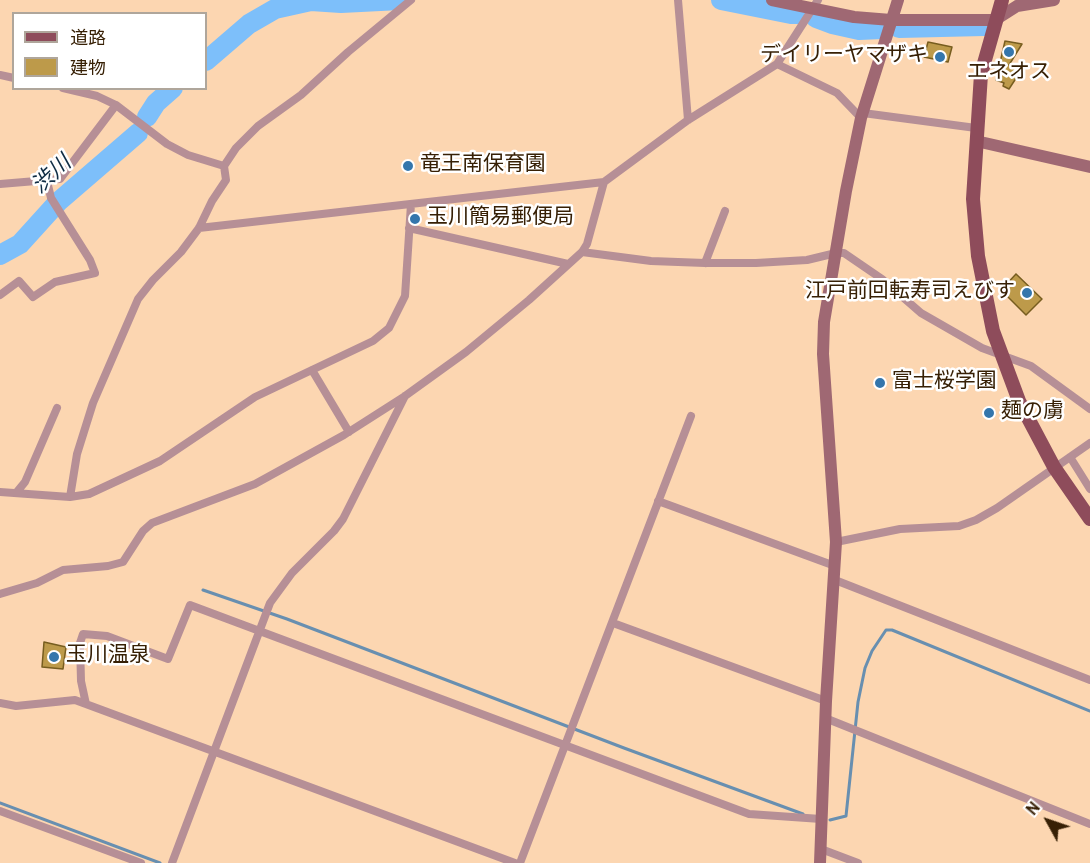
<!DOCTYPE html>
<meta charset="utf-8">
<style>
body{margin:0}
#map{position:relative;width:1090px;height:863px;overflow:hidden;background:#fcd6b1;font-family:Overpass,"Noto Sans JP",sans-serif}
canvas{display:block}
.legend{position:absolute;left:12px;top:12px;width:195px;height:78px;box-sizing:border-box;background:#fff;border:2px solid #afa69b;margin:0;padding:8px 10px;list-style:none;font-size:18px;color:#372005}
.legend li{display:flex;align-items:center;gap:12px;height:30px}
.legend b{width:30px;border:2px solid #afa69b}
.north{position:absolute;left:1018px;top:791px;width:60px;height:60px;-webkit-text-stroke:4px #fff;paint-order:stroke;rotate:310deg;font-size:16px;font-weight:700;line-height:24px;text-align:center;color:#372005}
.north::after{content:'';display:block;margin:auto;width:21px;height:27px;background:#372005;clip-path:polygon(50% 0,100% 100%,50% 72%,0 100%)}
</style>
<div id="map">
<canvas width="1090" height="863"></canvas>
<ul class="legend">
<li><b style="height:8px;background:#8e4c5b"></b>道路</li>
<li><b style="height:16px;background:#bd9a4a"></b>建物</li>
</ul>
<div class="north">N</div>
</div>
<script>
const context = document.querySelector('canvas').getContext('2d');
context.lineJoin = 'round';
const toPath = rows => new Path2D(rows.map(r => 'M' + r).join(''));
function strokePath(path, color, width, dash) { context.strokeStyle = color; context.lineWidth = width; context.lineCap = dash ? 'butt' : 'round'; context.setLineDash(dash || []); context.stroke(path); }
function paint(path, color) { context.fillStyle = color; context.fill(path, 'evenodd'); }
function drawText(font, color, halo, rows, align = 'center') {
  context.font = font + ' Overpass,"Noto Sans JP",sans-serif'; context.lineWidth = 5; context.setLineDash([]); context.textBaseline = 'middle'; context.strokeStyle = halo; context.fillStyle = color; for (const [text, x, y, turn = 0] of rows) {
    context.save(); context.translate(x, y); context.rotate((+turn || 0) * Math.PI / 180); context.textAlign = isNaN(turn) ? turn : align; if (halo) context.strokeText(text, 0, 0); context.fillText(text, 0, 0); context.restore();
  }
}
strokePath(toPath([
 [203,590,287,619,624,748,803,814],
 [0,803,160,863],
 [830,820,846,816,858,702,865,668,872,651,886,630,892,630,1090,711]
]), '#688fb0', 3);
strokePath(toPath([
 [721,0,791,14,802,14],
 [816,18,832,24,859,30,882,29],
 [899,28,984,26],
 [206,61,249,24,275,9,311,1,341,3,400,0],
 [147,117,156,103,173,88],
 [0,255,20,244,58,202,138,133]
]), '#7dbffa', 20);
const building = toPath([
 [1005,41,1022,44,1009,65,1024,66,1009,89,1003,86,1004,83,996,80,1005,41],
 [928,42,952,47,948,62,924,57,928,42],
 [1016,274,1042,299,1026,315,1001,290,1016,274],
 [44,642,66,647,63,669,42,667,44,642]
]);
paint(building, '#bd9a4a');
strokePath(building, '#775d1f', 1.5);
strokePath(toPath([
 [678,0,688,120],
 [777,64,837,93,861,118],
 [0,75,14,78],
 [63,88,97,96,116,105,167,144,188,155,224,166],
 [863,113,976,128],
 [0,184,60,179,116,105],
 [199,228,604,182],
 [409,228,568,264],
 [582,252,651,261,705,263,756,263,807,260,836,253,844,253,882,279,921,313,982,348,1031,366,1090,409],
 [705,263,725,211],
 [0,295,19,281,33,297,55,282,95,273,90,260,51,198,47,181],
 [312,370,349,432],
 [1070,457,1090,489],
 [0,492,70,497,89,494,160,461,255,397,373,341,389,328,405,296,411,204],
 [16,493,25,482,57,408],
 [70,497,77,454,93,403,138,299,153,280,181,252,199,228,212,201,226,180,224,166,236,148,258,126,301,95,348,52,411,0],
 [658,501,835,566],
 [836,542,900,529,959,526,976,520,997,508,1090,443],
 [835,580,1090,680],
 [0,594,37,583,63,570,108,566,123,562,143,531,152,523,255,484,344,435,405,396,466,352,529,300,582,252,587,244,604,182,688,120,777,64,818,0],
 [613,623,826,701],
 [0,703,16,706,75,700,515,863],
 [86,704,81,681,80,643,83,634,107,636,168,659,190,605,749,814,821,819],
 [825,718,1090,824],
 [0,811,141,863],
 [821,849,858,863],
 [172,863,270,603,292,573,334,531,343,519,405,396],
 [520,863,691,416]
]), '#b68f96', 8);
strokePath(toPath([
 [772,0,854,17,891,20,995,20,1017,6,1054,0],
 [976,141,1090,167],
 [820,863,826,701,836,542,823,354,824,322,846,191,861,118,898,0]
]), '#9f6873', 12);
strokePath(toPath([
 [1002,0,981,74,973,199,978,256,993,331,1019,401,1054,467,1090,519]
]), '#8e4c5b', 14);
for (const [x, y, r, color] of [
 [1009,52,6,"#3476ac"],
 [940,57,6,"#3476ac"],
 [408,166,6,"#3476ac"],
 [415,219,6,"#3476ac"],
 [1027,293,6,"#3476ac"],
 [880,383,6,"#3476ac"],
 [989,413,6,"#3476ac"],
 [54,657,6,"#3476ac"]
]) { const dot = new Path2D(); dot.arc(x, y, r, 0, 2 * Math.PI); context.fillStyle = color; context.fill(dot); strokePath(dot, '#fff', 2); }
drawText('21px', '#372005', '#fff', [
 ["デイリーヤマザキ",928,57,"right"],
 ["エネオス",1009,74,"center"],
 ["竜王南保育園",420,166],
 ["玉川簡易郵便局",427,219],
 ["江戸前回転寿司えびす",1015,293,"right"],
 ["富士桜学園",892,383],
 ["麺の虜",1001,413],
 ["玉川温泉",66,657]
], 'left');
drawText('italic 22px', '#102d44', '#fff', [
 ["渋川",53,176,-43]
]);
</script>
